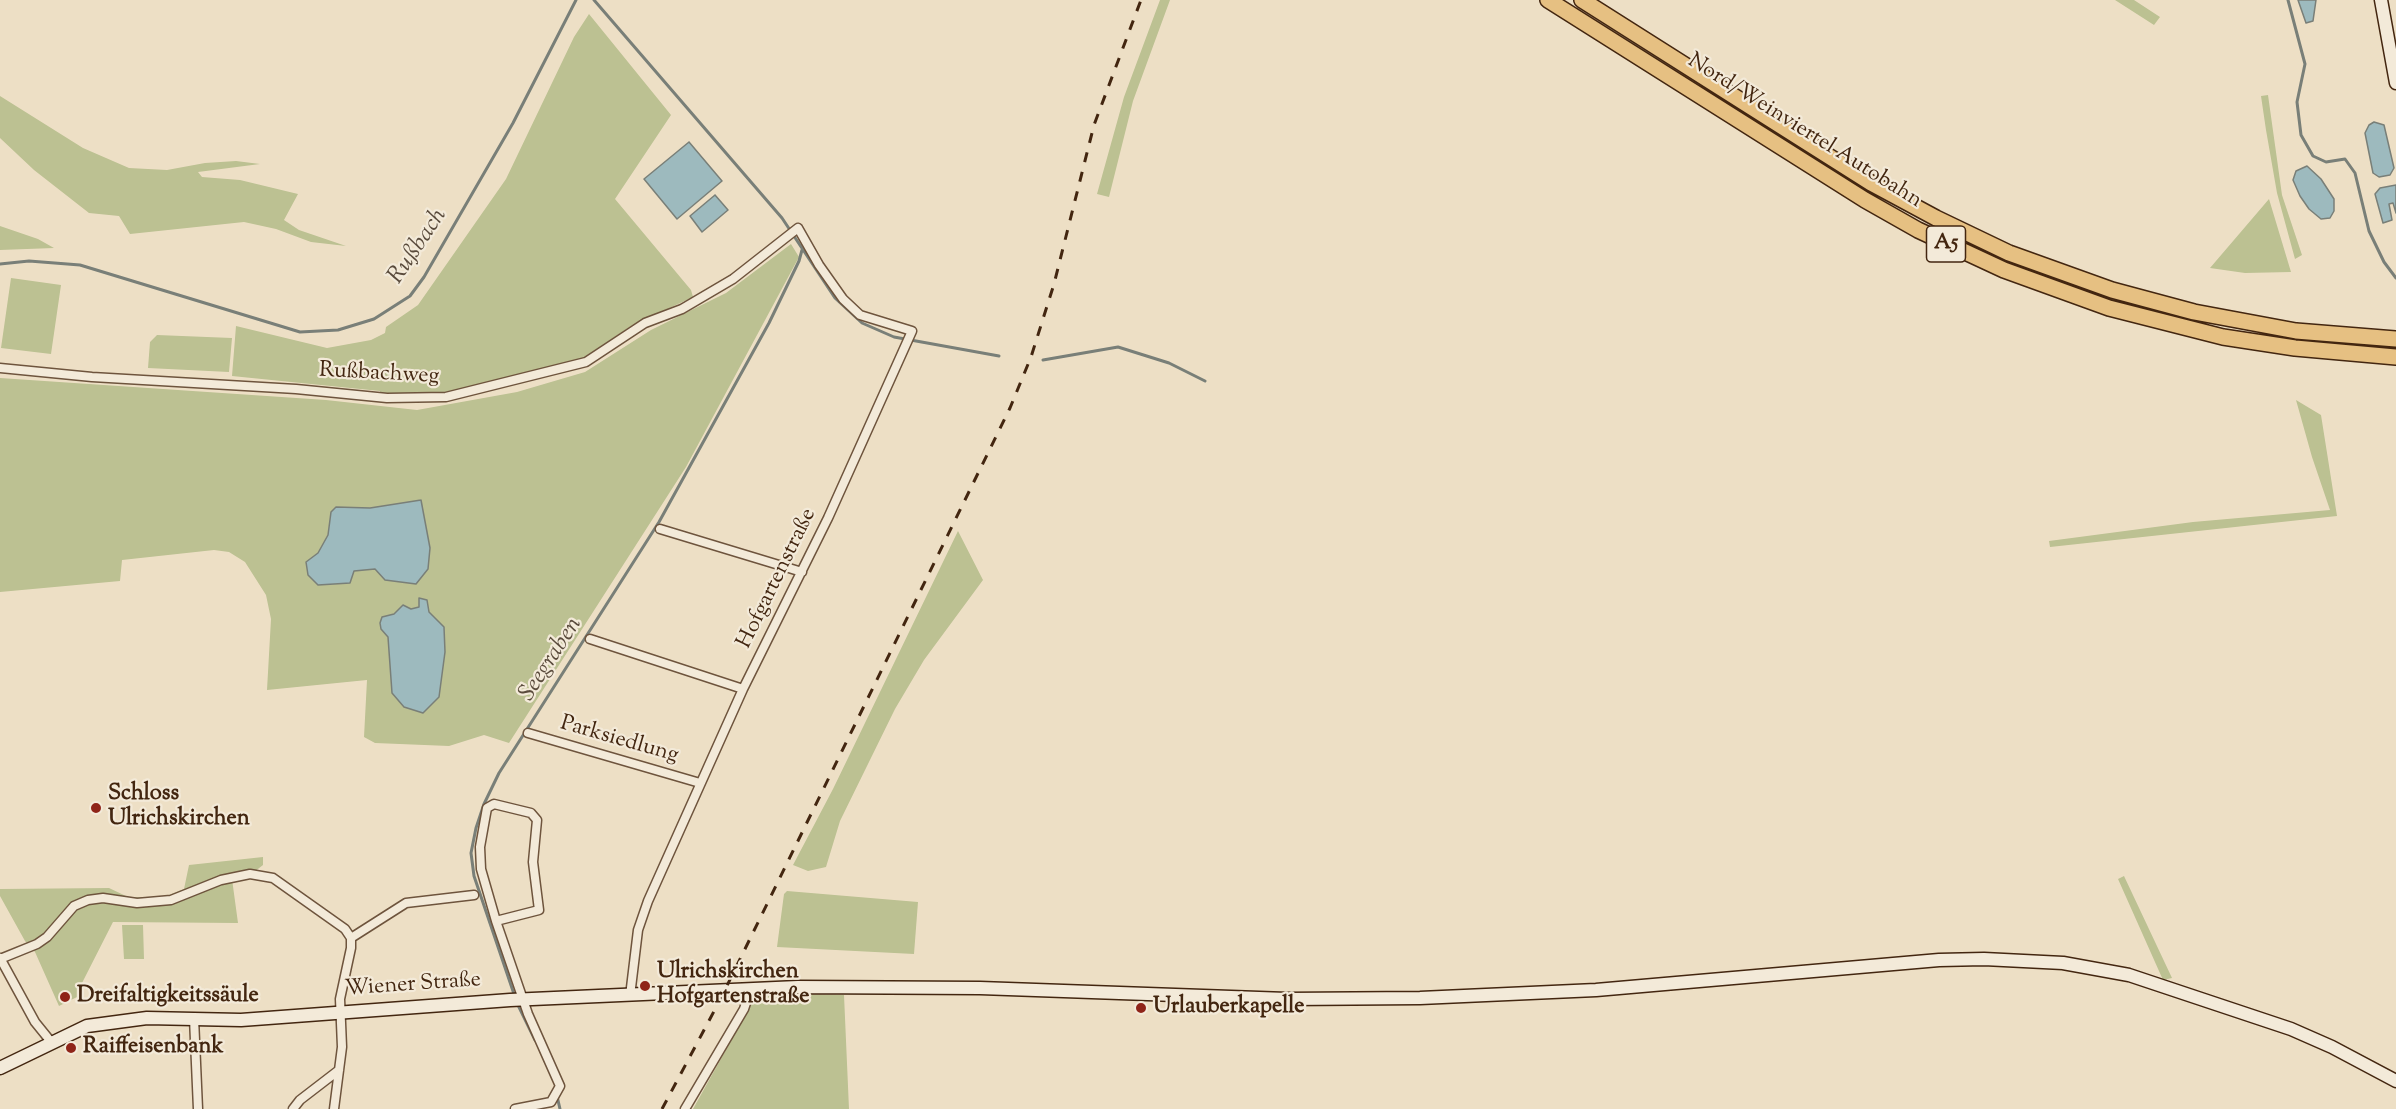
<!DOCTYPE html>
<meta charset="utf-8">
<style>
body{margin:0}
canvas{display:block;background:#eddfc5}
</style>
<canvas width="2396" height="1109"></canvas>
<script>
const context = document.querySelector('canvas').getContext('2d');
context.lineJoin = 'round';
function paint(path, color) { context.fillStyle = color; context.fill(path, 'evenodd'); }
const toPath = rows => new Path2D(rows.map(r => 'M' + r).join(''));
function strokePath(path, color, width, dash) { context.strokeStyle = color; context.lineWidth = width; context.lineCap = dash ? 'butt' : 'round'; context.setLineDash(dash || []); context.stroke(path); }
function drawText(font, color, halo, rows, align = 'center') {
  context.font = font + ' "Sorts Mill Goudy",serif'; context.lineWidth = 4.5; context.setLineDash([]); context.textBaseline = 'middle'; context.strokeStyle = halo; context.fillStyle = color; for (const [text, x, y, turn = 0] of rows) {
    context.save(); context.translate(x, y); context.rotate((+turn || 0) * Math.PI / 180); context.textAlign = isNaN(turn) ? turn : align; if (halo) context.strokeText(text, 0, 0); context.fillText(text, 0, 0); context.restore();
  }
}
paint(toPath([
 [1160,0,1170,0,1133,101,1109,197,1097,194,1124,97],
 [2115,0,2134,0,2160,17,2154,25],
 [589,14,671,115,615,199,691,290,693,297,631,326,582,359,443,394,396,395,380,393,380,391,232,376,236,326,327,348,371,340,385,333,386,327,418,305,506,179,574,37],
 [2268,95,2282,195,2302,255,2295,259,2277,193,2266,130,2261,96],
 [0,96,83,148,129,168,167,170,205,163,236,161,260,164,198,172,202,177,240,180,298,194,284,220,299,230,346,246,311,242,276,229,244,222,130,234,119,216,89,213,34,170,0,138],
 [2269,199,2291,272,2245,273,2210,268],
 [0,226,38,239,54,248,0,250],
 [791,244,799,257,686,467,509,743,484,735,449,746,375,743,364,737,367,680,267,690,271,619,266,595,245,562,229,552,214,550,122,560,120,581,0,592,0,378,326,400,417,410,517,392,585,372,651,330,726,293],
 [11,278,61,285,51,354,1,348],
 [157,335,232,338,229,372,148,368,150,342],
 [2296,400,2321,415,2337,516,2050,547,2049,541,2193,522,2330,510,2312,457],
 [958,531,983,580,924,660,895,709,840,821,826,867,808,871,793,865,833,789],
 [263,857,263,865,249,876,232,879,238,923,113,922,82,983,83,994,59,1006,35,952,25,941,0,896,0,889,109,888,128,897,164,897,184,889,189,865],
 [2124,876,2172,978,2163,980,2118,879],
 [787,891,918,902,914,954,777,947,784,894],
 [122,925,143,925,144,959,124,959],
 [757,994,844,995,849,1109,693,1109]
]), '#bcc192');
const water = toPath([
 [2298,0,2316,0,2313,21,2306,23,2298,0],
 [2374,122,2384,125,2394,168,2390,175,2379,177,2373,173,2365,133,2369,125,2374,122],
 [689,142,722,181,677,219,644,179,689,142],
 [2307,166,2321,179,2334,199,2334,211,2330,218,2321,219,2309,209,2300,196,2293,180,2296,171,2307,166],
 [2396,185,2396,213,2393,203,2389,204,2392,220,2383,223,2375,194,2380,188,2396,185],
 [715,195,728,210,702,232,690,216,715,195],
 [421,500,430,548,428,569,416,584,385,580,375,569,354,571,350,583,318,585,308,575,306,562,318,553,328,535,331,512,336,507,370,508,421,500],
 [419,598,427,600,429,612,444,627,445,652,439,697,423,713,404,707,392,693,388,637,381,629,380,623,382,617,394,614,403,605,411,609,419,607,419,598]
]);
paint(water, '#9dbabe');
strokePath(water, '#797f78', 1.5);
strokePath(toPath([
 [594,0,782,218,835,298,862,323,894,337,999,356],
 [2288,0,2305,64,2297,102,2301,135,2313,156,2326,162,2345,159,2355,173,2369,231,2384,262,2396,278],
 [0,264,29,261,80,265,300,332,338,330,374,319,410,296,424,277,513,123,576,0],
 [1043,360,1118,347,1169,363,1205,381],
 [515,997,474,876,471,853,476,828,484,804,499,773,659,522,769,323,799,261,802,250],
 [517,1003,535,1040],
 [557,1096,560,1109]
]), '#797f78', 3);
const street = toPath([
 [0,368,92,377,296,389,387,398,446,397,586,362,645,323,682,309,733,279,798,228,819,265,843,299,860,315,912,331,828,518,743,689,648,901,638,930,630,996],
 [660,529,802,572],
 [590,639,743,689],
 [528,733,700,783],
 [496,921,481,869,480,847,487,808,494,804,531,813,537,820,533,862,539,910,496,921,528,1014,560,1086,551,1102,515,1109],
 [351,938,406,903,474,895],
 [0,958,35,1022,52,1043],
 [0,959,37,944,47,937,74,906,88,900,103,898,137,903,171,900,221,880,250,874,273,878,345,929,351,938,351,948,340,999,342,1047,334,1109],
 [194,1018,198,1109],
 [293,1109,300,1100,339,1070],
 [685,1109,744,1009,751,988]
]);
const secondary = toPath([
 [2381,0,2396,83],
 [0,1068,87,1026,147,1018,241,1020,510,1000,798,987,980,988,1287,999,1420,998,1596,990,1939,960,1984,959,2063,963,2129,975,2291,1029,2332,1047,2396,1081]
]);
const highway = toPath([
 [1548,0,1865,200,1918,230,2004,270,2109,308,2223,337,2295,348,2396,357],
 [1582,0,1871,183,1936,218,2009,253,2112,290,2194,312,2296,331,2396,339]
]);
strokePath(street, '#6e543d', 11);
strokePath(secondary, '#432610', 15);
strokePath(highway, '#432610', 18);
strokePath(street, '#f3ead9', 8);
strokePath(secondary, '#f3ead9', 12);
strokePath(highway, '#e6c082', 15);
strokePath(toPath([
 [662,1109,720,1000,1010,408,1031,357,1054,284,1094,125,1141,0]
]), '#432610', 3, [10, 10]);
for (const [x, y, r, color] of [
 [96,808,6,"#8f2418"],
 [645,986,6,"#8f2418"],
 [65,997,6,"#8f2418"],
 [1141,1008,6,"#8f2418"],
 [71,1048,6,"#8f2418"]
]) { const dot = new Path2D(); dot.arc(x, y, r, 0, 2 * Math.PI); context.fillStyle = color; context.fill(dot); strokePath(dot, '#f3ead9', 2); }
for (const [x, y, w] of [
 [1946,244,39]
]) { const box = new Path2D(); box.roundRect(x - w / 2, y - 18, w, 36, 4.5); context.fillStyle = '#f3ead9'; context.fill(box); strokePath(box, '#432610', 1.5); }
drawText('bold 21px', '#432610', null, [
 ["A5",1946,244]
]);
drawText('22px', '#432610', '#f3ead9', [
 ["Nord/Weinviertel Autobahn",1804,132,32],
 ["Rußbachweg",379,375,3],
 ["Hofgartenstraße",778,579,-64],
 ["Parksiedlung",619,741,16],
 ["Wiener Straße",413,986,-4]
]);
drawText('bold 22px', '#432610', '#f3ead9', [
 ["Schloss",108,795],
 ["Ulrichskirchen",108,820],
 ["Ulrichskirchen",657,973],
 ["Hofgartenstraße",657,998],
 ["Dreifaltigkeitssäule",77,997],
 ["Urlauberkapelle",1153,1008],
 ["Raiffeisenbank",83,1048]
], 'left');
drawText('italic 24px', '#5a4b3c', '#f3ead9', [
 ["Rußbach",419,247,-56],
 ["Seegraben",552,660,-57]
]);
</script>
